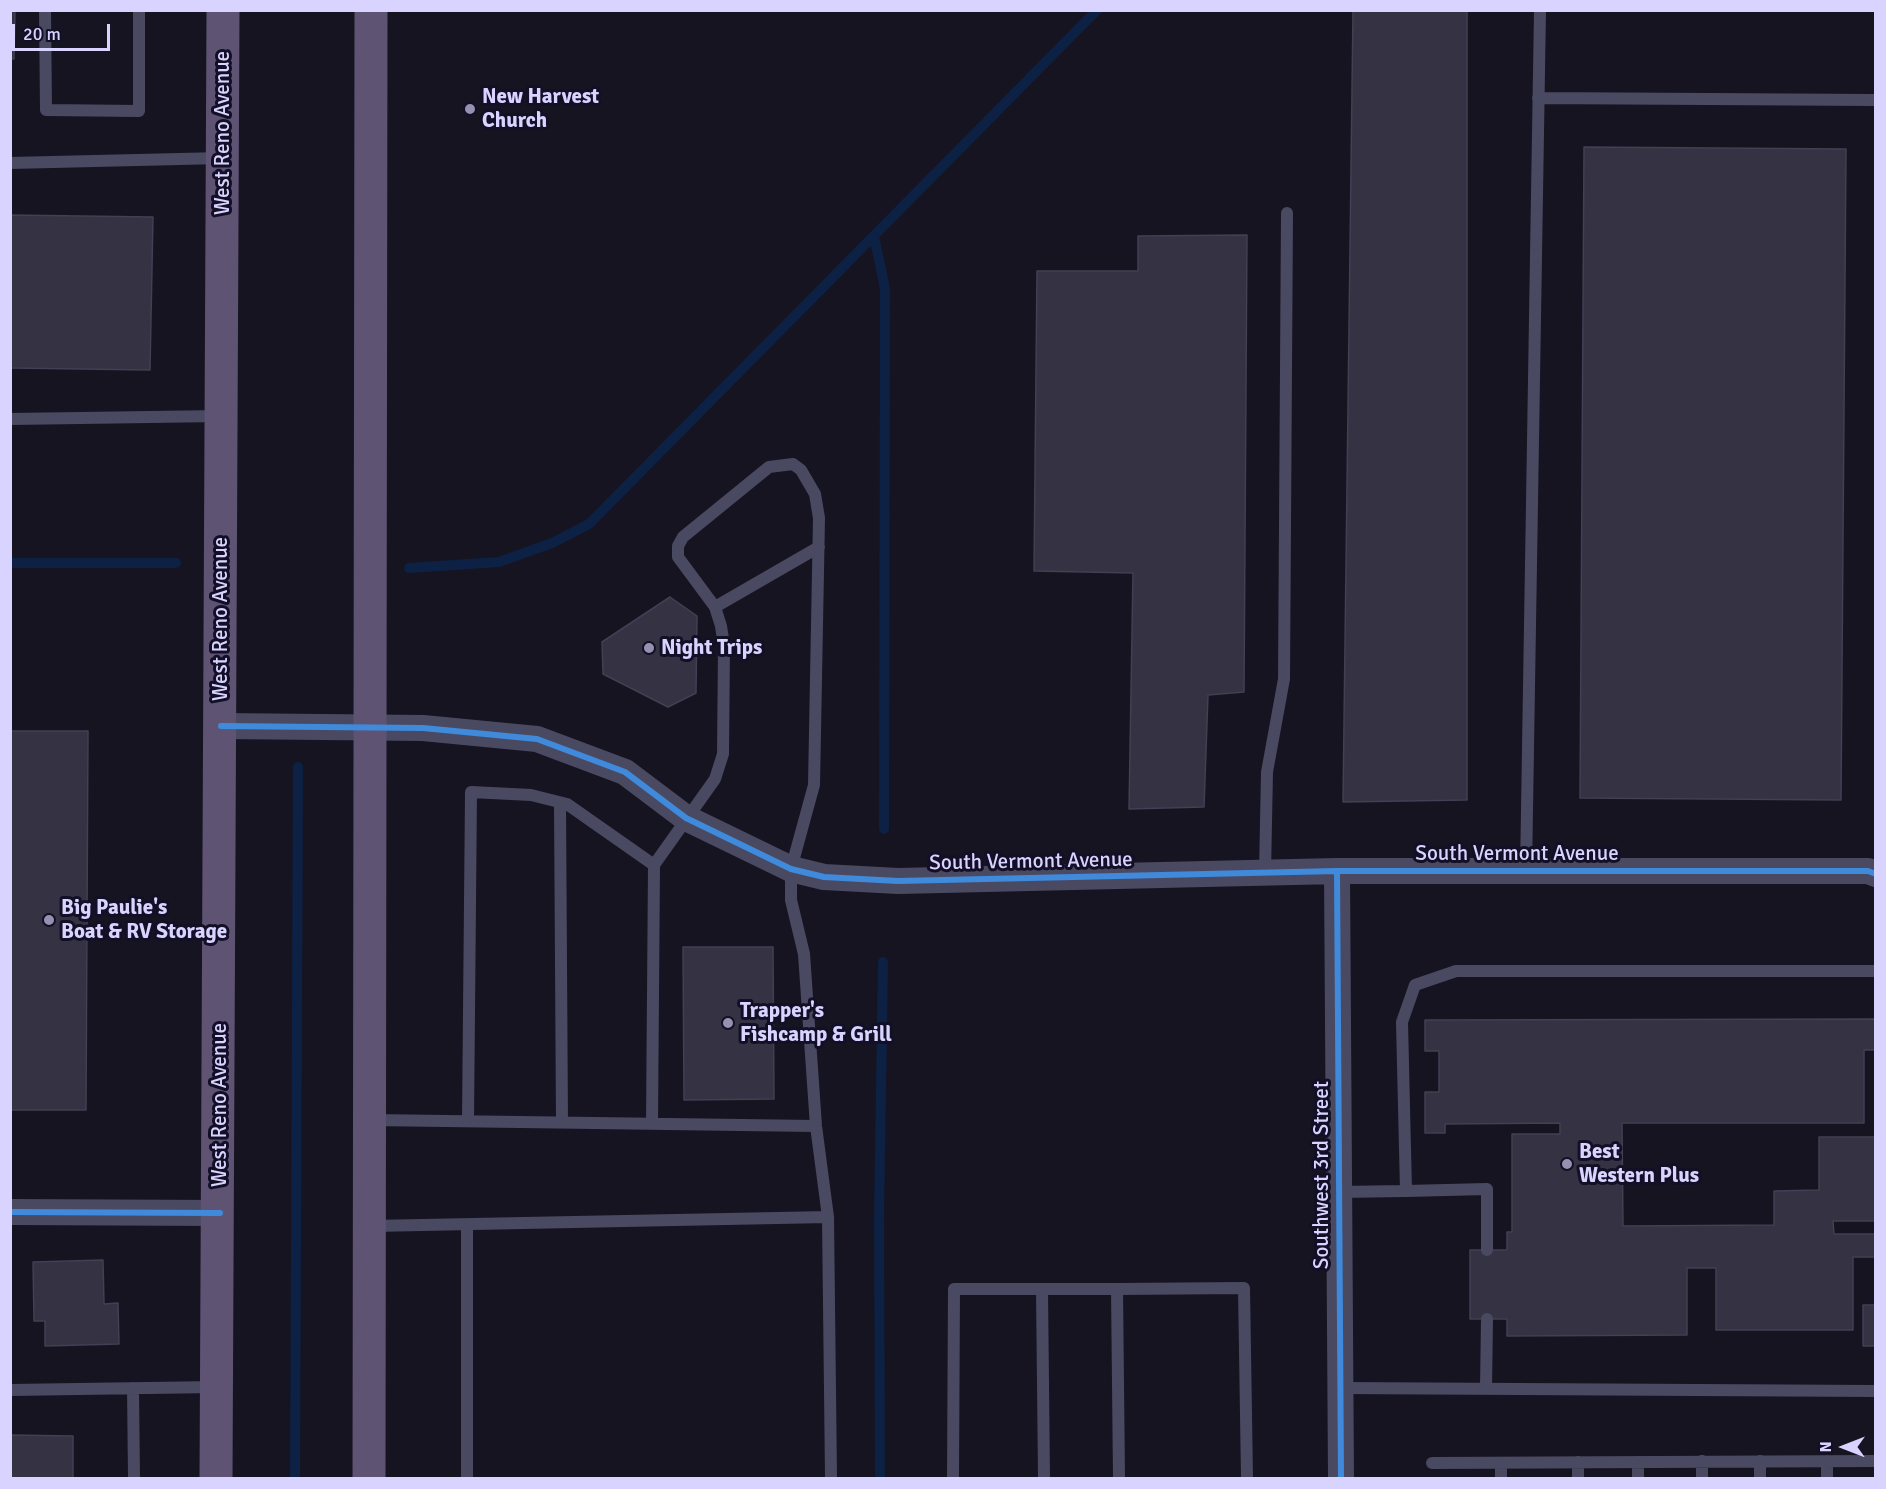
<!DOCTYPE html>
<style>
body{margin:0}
#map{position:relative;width:1886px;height:1489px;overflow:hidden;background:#161421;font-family:Signika,sans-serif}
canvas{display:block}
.frame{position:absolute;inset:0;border:12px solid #d9d4ff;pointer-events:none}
.north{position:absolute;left:1814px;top:1417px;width:60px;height:60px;-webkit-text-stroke:4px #130f26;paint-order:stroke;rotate:270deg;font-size:16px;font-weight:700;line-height:24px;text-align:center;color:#d9d4ff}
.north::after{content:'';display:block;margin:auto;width:21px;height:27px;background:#d9d4ff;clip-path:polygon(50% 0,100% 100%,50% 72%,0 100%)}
.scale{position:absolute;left:12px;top:24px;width:98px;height:27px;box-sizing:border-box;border:3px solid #d9d4ff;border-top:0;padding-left:8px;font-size:18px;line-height:21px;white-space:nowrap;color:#d9d4ff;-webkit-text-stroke:4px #130f26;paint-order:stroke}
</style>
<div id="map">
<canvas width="1886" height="1489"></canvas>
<div class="frame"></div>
<div class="north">N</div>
<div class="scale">20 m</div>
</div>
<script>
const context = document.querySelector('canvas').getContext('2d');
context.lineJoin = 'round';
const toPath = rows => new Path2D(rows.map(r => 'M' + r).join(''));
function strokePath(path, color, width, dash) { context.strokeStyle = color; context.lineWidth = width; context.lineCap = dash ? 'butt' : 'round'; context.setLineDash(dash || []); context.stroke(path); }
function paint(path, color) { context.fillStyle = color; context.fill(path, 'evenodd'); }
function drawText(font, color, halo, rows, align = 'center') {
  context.font = font + ' Signika,sans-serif'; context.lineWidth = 6; context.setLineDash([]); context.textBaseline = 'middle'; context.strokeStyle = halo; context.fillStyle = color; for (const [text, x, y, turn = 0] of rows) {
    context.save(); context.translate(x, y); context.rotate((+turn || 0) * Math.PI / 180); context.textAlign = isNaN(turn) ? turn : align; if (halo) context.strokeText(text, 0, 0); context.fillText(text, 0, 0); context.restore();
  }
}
strokePath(toPath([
 [874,236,885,289,884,829],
 [10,563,176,563],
 [409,568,499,562,552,543,589,524,1097,10],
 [295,1478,298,767],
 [880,1478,879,1216,883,962]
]), '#0d2144', 10);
const building = toPath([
 [10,10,15,10,14,59,10,59,10,10],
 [1353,10,1467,10,1467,800,1343,802,1353,10],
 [1584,147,1846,149,1841,800,1580,798,1584,147],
 [10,215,153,217,150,370,10,368,10,215],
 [1247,235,1244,692,1208,695,1204,807,1129,809,1133,573,1034,571,1037,271,1138,271,1138,236,1247,235],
 [670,597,697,616,696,693,668,707,603,674,602,642,670,597],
 [10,731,88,731,86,1110,10,1110,10,731],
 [683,947,773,947,774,1099,684,1100,683,947],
 [1876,1019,1876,1050,1864,1050,1864,1123,1622,1123,1623,1226,1774,1225,1774,1191,1819,1190,1819,1137,1876,1137,1876,1221,1833,1221,1834,1234,1876,1234,1876,1257,1853,1257,1853,1330,1716,1330,1716,1268,1687,1268,1687,1335,1507,1336,1507,1319,1470,1319,1470,1250,1507,1250,1507,1232,1512,1232,1512,1134,1560,1134,1560,1123,1445,1124,1445,1133,1425,1133,1425,1092,1439,1092,1439,1051,1425,1051,1425,1020,1876,1019],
 [103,1260,104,1304,118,1303,119,1344,45,1346,45,1321,34,1321,33,1262,103,1260],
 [1863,1305,1876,1305,1876,1346,1863,1346,1863,1305],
 [10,1435,73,1436,73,1478,10,1478,10,1435]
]);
paint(building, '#343243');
strokePath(building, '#433f54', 1.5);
strokePath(toPath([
 [45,10,46,110,139,111,139,10],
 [1538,98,1876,100],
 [10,163,222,158],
 [10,419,221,416],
 [715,607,819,547],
 [560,803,562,1122],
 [1526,871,1540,10],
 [1265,873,1267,772,1284,679,1287,213],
 [371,1120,816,1126],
 [468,1121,471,792,531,795,567,804,654,865],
 [652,1124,654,865,715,779,723,754,724,646,721,626,715,607,678,557,678,546,683,537,769,467,793,464,801,470,815,494,819,518,814,785,791,869,791,900,804,954,816,1126,828,1217],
 [1406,1191,1487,1189,1487,1250],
 [1338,1192,1406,1191,1402,1022,1415,985,1456,971,1876,971],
 [467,1225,467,1478],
 [371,1226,828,1217,831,1478],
 [1042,1289,1044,1478],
 [1117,1289,1244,1288,1247,1478],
 [133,1388,134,1478],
 [1340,1388,1876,1391],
 [1486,1388,1487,1319],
 [10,1390,216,1387],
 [1578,1462,1578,1478],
 [1432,1463,1876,1461],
 [953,1478,954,1289,1117,1289,1119,1478],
 [1501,1478,1501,1463],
 [1638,1478,1638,1462],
 [1702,1478,1702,1461],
 [1760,1478,1760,1461],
 [1827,1478,1827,1461]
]), '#4a4962', 12);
strokePath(toPath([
 [221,726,423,728,537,739,625,772,686,818,791,869,824,877,898,881,1337,871,1868,871,1876,874],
 [1337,871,1341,1478],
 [10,1212,220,1213]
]), '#4a4962', 26);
strokePath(toPath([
 [216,1478,223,10],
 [369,1478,371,10]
]), '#5e5373', 33);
strokePath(toPath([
 [221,726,423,728,537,739,625,772,686,818,791,869,824,877,898,881,1337,871,1868,871,1876,874],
 [1337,871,1341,1478],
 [10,1212,220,1213]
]), '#408adc', 6);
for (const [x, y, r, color] of [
 [470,109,6,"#9591b1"],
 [649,648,6,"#9591b1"],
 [49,920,6,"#9591b1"],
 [728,1023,6,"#9591b1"],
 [1567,1164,6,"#9591b1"]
]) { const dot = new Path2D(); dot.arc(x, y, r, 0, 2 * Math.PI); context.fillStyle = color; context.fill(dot); strokePath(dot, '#130f26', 2); }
drawText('bold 21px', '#d9d4ff', '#130f26', [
 ["New Harvest",482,97],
 ["Church",482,121],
 ["Night Trips",661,648],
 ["Big Paulie's",61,908],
 ["Boat & RV Storage",61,932],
 ["Trapper's",740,1011],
 ["Fishcamp & Grill",740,1035],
 ["Best",1579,1152],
 ["Western Plus",1579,1176]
], 'left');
drawText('21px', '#d9d4ff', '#130f26', [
 ["West Reno Avenue",223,133,-90],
 ["West Reno Avenue",221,619,-90],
 ["South Vermont Avenue",1517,854],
 ["South Vermont Avenue",1031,862,-1],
 ["West Reno Avenue",220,1105,-90],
 ["Southwest 3rd Street",1322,1175,-90]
]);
</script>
